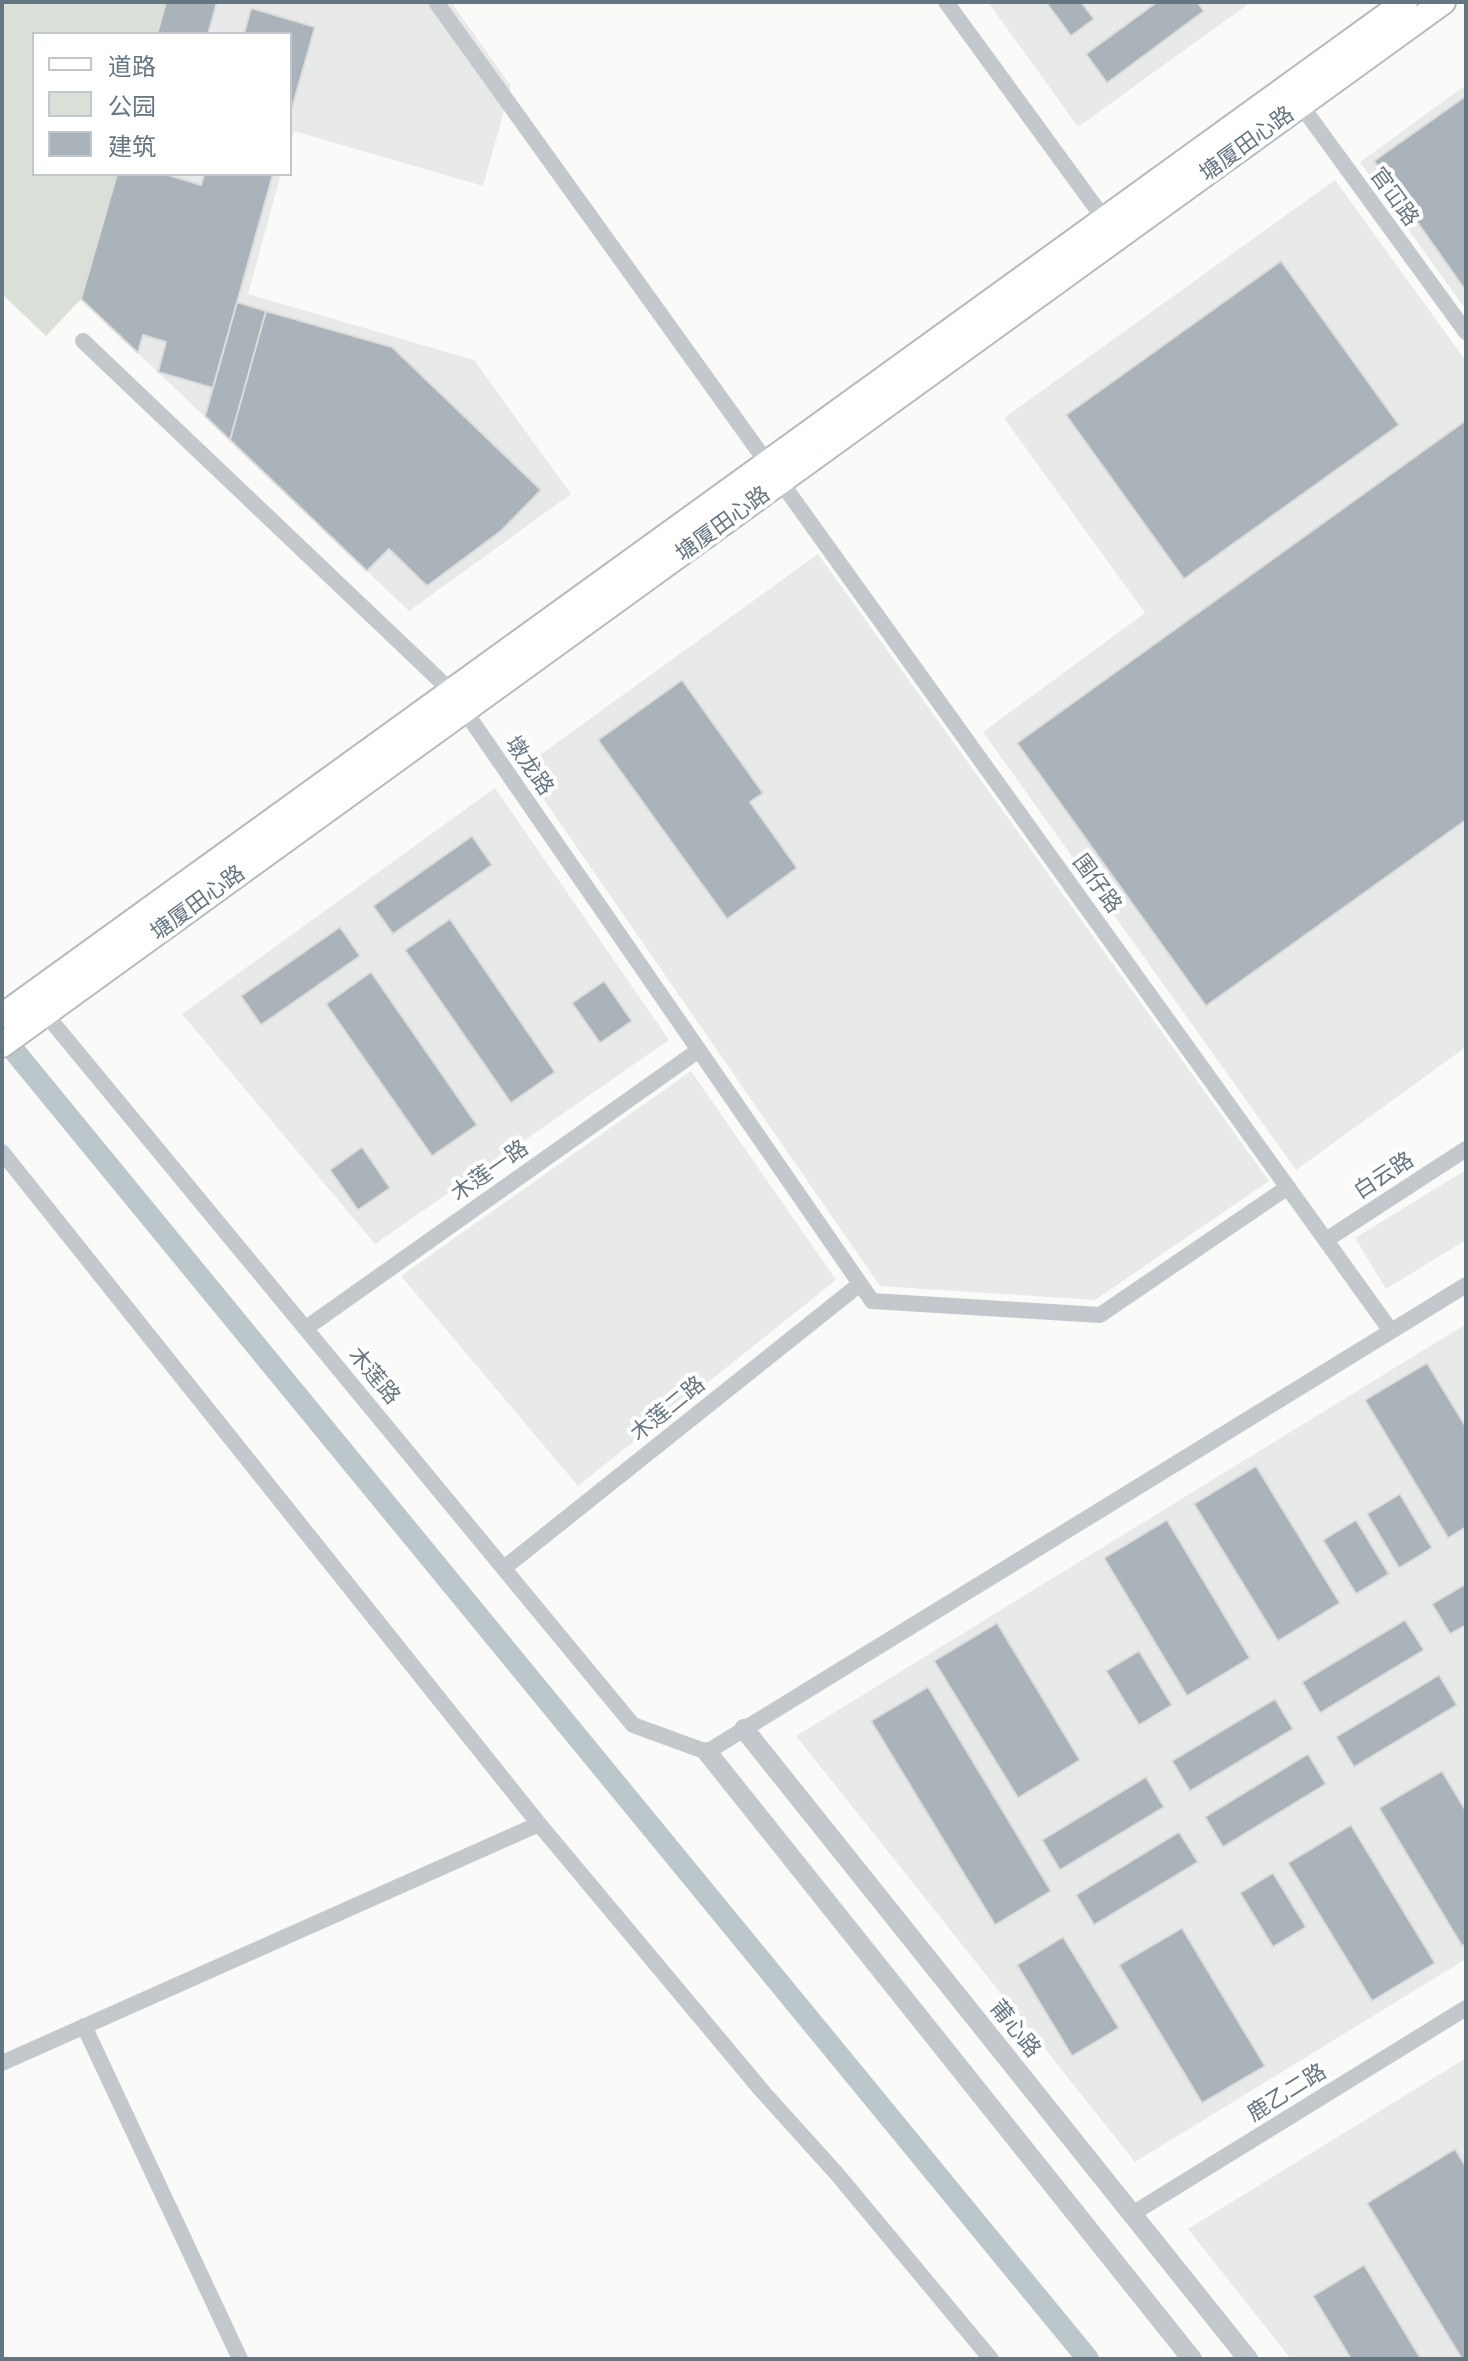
<!DOCTYPE html>
<meta charset="utf-8">
<style>
body{margin:0}
#map{position:relative;width:1468px;height:2361px;overflow:hidden;background:#fafaf8;font-family:Raleway,"Noto Sans SC",sans-serif}
canvas{display:block}
.frame{position:absolute;inset:0;border:4px solid #657683;pointer-events:none}
.legend{position:absolute;left:32px;top:32px;width:260px;height:144px;box-sizing:border-box;background:#fff;border:2px solid #c1c8cd;margin:0;padding:10px 14px;list-style:none;font-size:24px;color:#657683}
.legend li{display:flex;align-items:center;gap:16px;height:40px}
.legend b{width:40px;border:2px solid #c1c8cd}
</style>
<div id="map">
<canvas width="1468" height="2361"></canvas>
<div class="frame"></div>
<ul class="legend">
<li><b style="height:10px;background:#fff"></b>道路</li>
<li><b style="height:22px;background:#dadfd7"></b>公园</li>
<li><b style="height:22px;background:#aab3b9"></b>建筑</li>
</ul>
</div>
<script>
const context = document.querySelector('canvas').getContext('2d');
context.lineJoin = 'round';
function paint(path, color) { context.fillStyle = color; context.fill(path, 'evenodd'); }
const toPath = rows => new Path2D(rows.map(r => 'M' + r).join(''));
function strokePath(path, color, width, dash) { context.strokeStyle = color; context.lineWidth = width; context.lineCap = dash ? 'butt' : 'round'; context.setLineDash(dash || []); context.stroke(path); }
function drawText(font, color, halo, rows, align = 'center') {
  context.font = font + ' Raleway,"Noto Sans SC",sans-serif'; context.lineWidth = 8; context.setLineDash([]); context.textBaseline = 'middle'; context.strokeStyle = halo; context.fillStyle = color; for (const [text, x, y, turn = 0] of rows) {
    context.save(); context.translate(x, y); context.rotate((+turn || 0) * Math.PI / 180); context.textAlign = isNaN(turn) ? turn : align; if (halo) context.strokeText(text, 0, 0); context.fillText(text, 0, 0); context.restore();
  }
}
paint(toPath([
 [166,2,451,2,511,86,483,186,294,131,290,144,290,34,157,34],
 [988,2,1251,2,1078,127],
 [1466,85,1466,310,1360,162],
 [117,174,281,174,248,294,474,360,571,494,409,611,81,299],
 [1335,180,1466,361,1466,1047,1296,1170,983,732,1145,613,1004,418],
 [818,554,1269,1181,1095,1300,880,1286,522,768],
 [495,788,669,1040,375,1244,182,1014],
 [691,1071,836,1280,578,1486,401,1276],
 [1466,1170,1466,1240,1386,1289,1355,1238],
 [1466,1324,1466,1959,1135,2162,796,1736],
 [1466,2058,1466,2359,1291,2359,1188,2229]
]), '#e8e9e9');
paint(toPath([
 [2,2,166,2,157,34,34,34,34,174,117,174,81,299,46,336,2,294]
]), '#dadfd7');
strokePath(toPath([
 [2,1036,1088,2359]
]), '#bbc7cb', 22);
const building = toPath([
 [166,2,217,2,208,34,157,34,166,2],
 [1046,2,1081,2,1094,19,1071,36,1046,2],
 [1157,2,1197,2,1204,11,1107,83,1086,54,1157,2],
 [251,8,315,27,290,115,290,34,244,34,251,8],
 [1466,96,1466,291,1374,161,1466,96],
 [117,174,165,174,201,185,204,174,273,174,213,388,158,372,166,342,143,335,138,353,81,299,117,174],
 [1281,261,1399,425,1184,579,1066,415,1281,261],
 [237,302,266,311,230,440,205,416,237,302],
 [266,311,392,347,541,490,501,531,427,586,389,549,367,571,230,440,266,311],
 [1465,421,1466,820,1206,1006,1017,743,1465,421],
 [682,680,763,793,750,802,797,868,727,919,598,740,682,680],
 [472,836,492,865,393,934,373,906,472,836],
 [450,919,555,1072,511,1103,405,950,450,919],
 [340,927,360,956,261,1025,241,996,340,927],
 [371,972,477,1125,432,1156,326,1004,371,972],
 [604,981,632,1021,600,1043,572,1003,604,981],
 [362,1147,390,1188,358,1210,330,1170,362,1147],
 [1427,1363,1466,1427,1466,1527,1448,1538,1365,1400,1427,1363],
 [1256,1466,1340,1603,1278,1641,1194,1504,1256,1466],
 [1400,1494,1432,1548,1399,1568,1367,1514,1400,1494],
 [1167,1520,1250,1658,1187,1696,1104,1558,1167,1520],
 [1356,1520,1389,1574,1356,1594,1323,1540,1356,1520],
 [1466,1584,1466,1625,1450,1634,1432,1604,1466,1584],
 [1405,1620,1424,1650,1320,1713,1302,1682,1405,1620],
 [997,1623,1080,1760,1018,1798,934,1661,997,1623],
 [1139,1651,1172,1705,1139,1725,1106,1671,1139,1651],
 [1439,1675,1457,1705,1354,1767,1336,1737,1439,1675],
 [928,1687,1051,1891,995,1925,871,1721,928,1687],
 [1275,1699,1293,1729,1190,1791,1172,1761,1275,1699],
 [1308,1754,1326,1784,1223,1847,1205,1817,1308,1754],
 [1442,1771,1466,1811,1466,1944,1462,1946,1379,1808,1442,1771],
 [1146,1777,1164,1807,1060,1870,1042,1840,1146,1777],
 [1351,1825,1435,1963,1372,2001,1288,1863,1351,1825],
 [1179,1832,1198,1862,1094,1925,1076,1895,1179,1832],
 [1273,1873,1306,1927,1273,1947,1240,1893,1273,1873],
 [1182,1928,1265,2066,1202,2103,1119,1965,1182,1928],
 [1063,1937,1119,2028,1072,2056,1017,1965,1063,1937],
 [1455,2149,1466,2167,1466,2359,1462,2359,1367,2203,1455,2149],
 [1364,2265,1421,2359,1351,2359,1313,2296,1364,2265]
]);
paint(building, '#aab3b9');
strokePath(building, '#dcdcda', 2);
const secondary = toPath([
 [2,1016,1405,2],
 [2,1045,1443,2]
]);
strokePath(secondary, '#b3babf', 28);
strokePath(toPath([
 [436,2,1391,1331],
 [946,2,1110,227],
 [1295,97,1466,332],
 [83,341,451,691,872,1301,1100,1315,1288,1187],
 [39,1006,633,1725,707,1752,1466,1285],
 [2,1152,539,1824,763,2092,837,2174,991,2359],
 [1326,1240,1466,1149],
 [306,1328,699,1050],
 [504,1568,860,1284],
 [84,2026,240,2359],
 [2,2063,539,1824],
 [1132,2214,1466,2008]
]), '#c3c8cc', 16);
strokePath(toPath([
 [744,1729,1248,2359],
 [707,1752,1192,2359]
]), '#c3c8cc', 20);
strokePath(secondary, '#fff', 24);
drawText('22px', '#657683', '#fff', [
 ["塘厦田心路",1247,144,-36],
 ["官冚路",1394,197,54],
 ["塘厦田心路",723,524,-36],
 ["墩龙路",529,766,55],
 ["围仔路",1097,884,54],
 ["塘厦田心路",198,903,-36],
 ["木莲一路",490,1171,-35],
 ["白云路",1384,1176,-33],
 ["木莲路",374,1376,50],
 ["木莲二路",668,1409,-39],
 ["莆心路",1015,2029,51],
 ["鹿乙二路",1287,2093,-32]
]);
</script>
